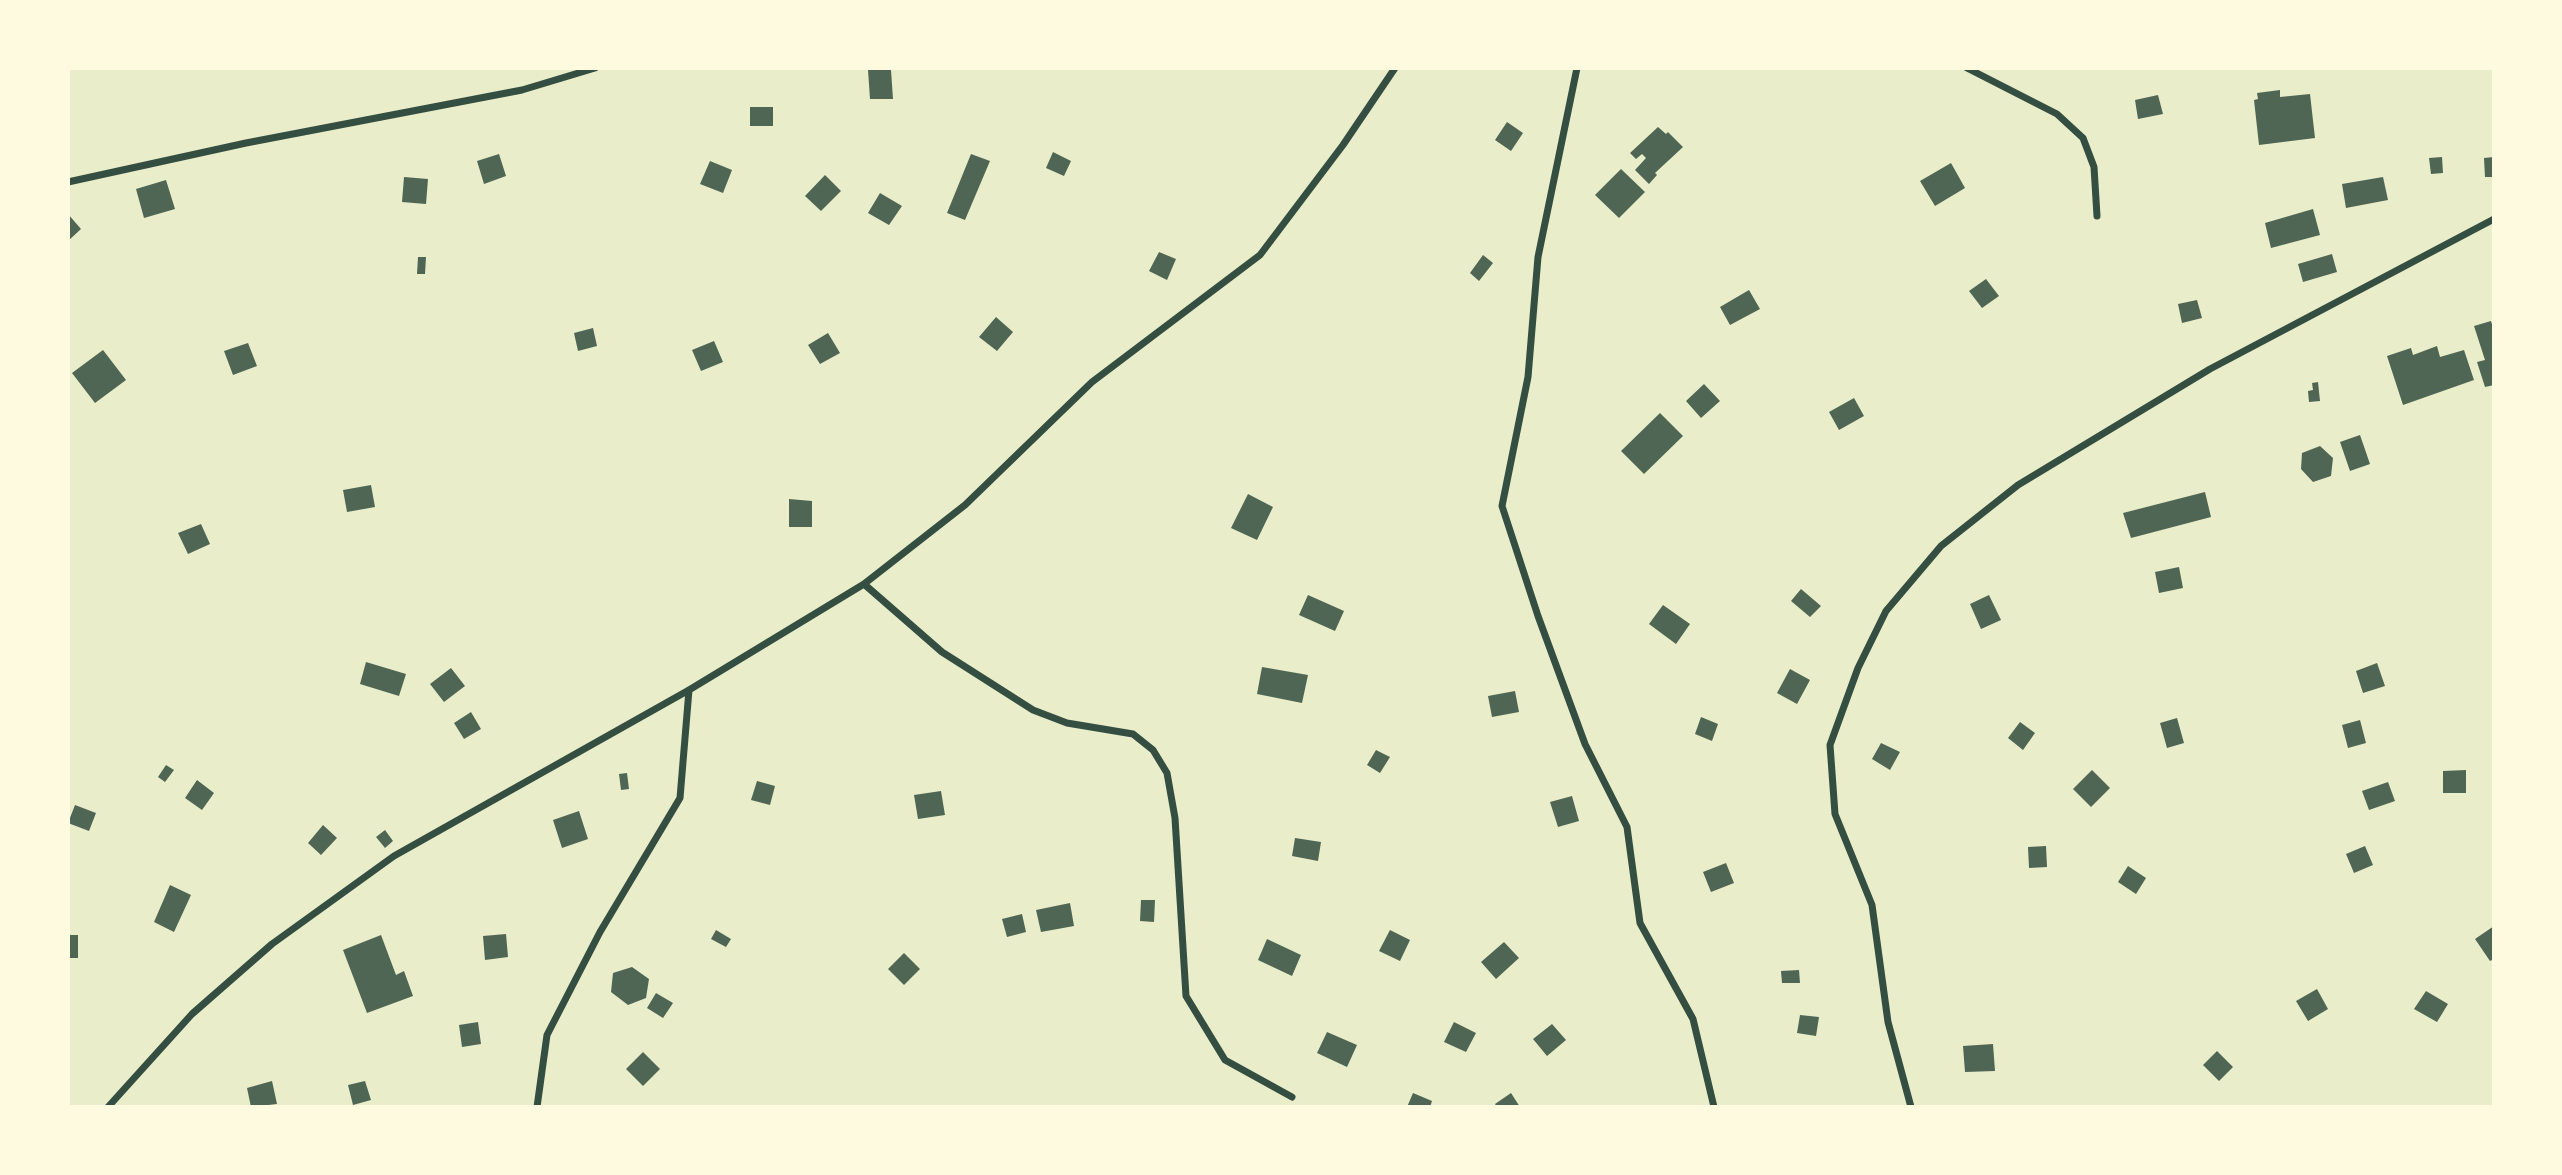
<!DOCTYPE html>
<style>
body{margin:0}
#map{position:relative;width:2562px;height:1175px;overflow:hidden;background:#e9edc9;font-family:"DM Sans",sans-serif}
canvas{display:block}
.frame{position:absolute;inset:0;border:70px solid #fefae0;pointer-events:none}
</style>
<div id="map">
<canvas width="2562" height="1175"></canvas>
<div class="frame"></div>
</div>
<script>
const context = document.querySelector('canvas').getContext('2d');
context.lineJoin = 'round';
function paint(path, color) { context.fillStyle = color; context.fill(path, 'evenodd'); }
const toPath = rows => new Path2D(rows.map(r => 'M' + r).join(''));
function strokePath(path, color, width, dash) { context.strokeStyle = color; context.lineWidth = width; context.lineCap = dash ? 'butt' : 'round'; context.setLineDash(dash || []); context.stroke(path); }
paint(toPath([
 [868,70,891,70,893,99,870,99],
 [2280,90,2280,97,2310,94,2315,138,2259,145,2254,100,2258,99,2257,93],
 [2158,95,2163,114,2138,119,2135,100],
 [750,107,773,107,773,126,750,126],
 [1507,122,1523,133,1511,151,1495,140],
 [1658,127,1666,134,1668,132,1683,147,1655,173,1657,175,1649,184,1635,170,1646,158,1642,154,1636,159,1630,153],
 [1053,152,1071,161,1064,176,1046,168],
 [499,154,506,176,484,184,477,161],
 [971,154,990,161,965,220,947,213],
 [2442,157,2443,173,2431,174,2429,158],
 [2494,157,2494,177,2485,177,2484,158],
 [710,161,732,170,723,193,700,184],
 [1951,163,1965,188,1935,206,1920,181],
 [1621,169,1645,192,1619,218,1595,195],
 [825,175,841,191,821,211,805,196],
 [404,177,428,179,426,204,402,202],
 [2383,177,2388,200,2346,208,2342,184],
 [166,180,175,209,144,218,136,189],
 [880,193,902,206,889,225,868,213],
 [2313,209,2320,235,2271,248,2265,223],
 [68,214,81,229,68,241],
 [1159,252,1176,259,1167,280,1149,271],
 [2332,254,2337,272,2303,282,2298,264],
 [1483,255,1493,263,1479,281,1470,273],
 [418,257,426,257,425,274,417,274],
 [1986,279,1999,296,1982,308,1969,291],
 [1749,290,1760,309,1730,325,1720,307],
 [2197,300,2202,318,2182,323,2178,304],
 [996,317,1013,332,997,351,979,337],
 [2491,321,2494,331,2494,385,2485,387,2477,362,2485,360,2474,326],
 [593,328,597,346,578,351,574,333],
 [828,333,840,353,820,364,808,345],
 [714,341,723,362,701,371,692,350],
 [248,343,257,366,233,375,224,351],
 [2437,346,2440,357,2464,350,2474,380,2403,405,2387,356,2411,348,2413,355],
 [103,350,126,380,95,403,72,373],
 [2318,382,2320,401,2309,402,2308,391,2313,390,2312,383],
 [1704,384,1720,401,1701,418,1686,401],
 [1854,398,1864,416,1839,430,1829,412],
 [1660,413,1683,436,1644,474,1621,451],
 [2360,435,2370,464,2350,471,2340,442],
 [2320,446,2333,458,2331,476,2313,482,2301,469,2302,453],
 [371,485,375,507,347,512,343,490],
 [2205,492,2211,517,2131,538,2123,513],
 [1248,494,1273,507,1257,540,1231,528],
 [789,499,812,501,812,527,789,527],
 [201,524,210,544,188,554,178,533],
 [2179,567,2183,588,2159,593,2155,572],
 [1801,589,1821,606,1810,617,1791,601],
 [1308,595,1344,611,1335,631,1299,615],
 [1989,595,2001,620,1981,629,1970,604],
 [1663,605,1690,624,1676,644,1649,624],
 [366,662,406,674,399,696,360,684],
 [2377,663,2385,686,2363,693,2356,671],
 [1262,667,1308,675,1302,703,1257,694],
 [451,668,465,686,444,702,430,684],
 [1790,669,1810,680,1797,704,1777,693],
 [1515,691,1519,712,1492,717,1488,696],
 [471,712,481,729,464,739,454,723],
 [1701,717,1718,724,1712,741,1695,734],
 [2177,718,2184,743,2167,748,2160,723],
 [2360,720,2366,743,2348,748,2342,725],
 [2020,722,2035,733,2023,750,2008,738],
 [1881,743,1900,752,1890,770,1872,759],
 [1376,750,1390,757,1380,773,1367,765],
 [166,765,174,770,165,782,158,777],
 [2092,770,2110,788,2091,807,2073,789],
 [2466,770,2466,793,2443,793,2443,771],
 [627,773,629,789,621,790,619,774],
 [197,780,214,793,202,810,185,798],
 [757,781,775,786,770,805,751,800],
 [2388,782,2395,801,2369,810,2362,791],
 [941,791,945,815,918,819,914,795],
 [1572,796,1579,821,1558,827,1550,802],
 [75,805,96,813,89,831,68,823],
 [579,811,588,839,562,848,553,820],
 [323,825,337,838,321,855,308,843],
 [385,830,393,841,385,848,376,837],
 [1295,838,1321,842,1318,861,1292,856],
 [2046,846,2047,867,2029,868,2028,847],
 [2365,846,2373,865,2354,873,2346,854],
 [1726,863,1734,883,1711,892,1703,872],
 [2128,866,2146,878,2136,894,2118,882],
 [170,885,191,895,174,932,154,922],
 [1141,900,1155,900,1154,922,1140,921],
 [1070,903,1074,926,1041,932,1036,910],
 [1022,914,1026,932,1007,937,1002,919],
 [2494,926,2494,959,2490,961,2475,939],
 [716,930,731,939,726,947,711,939],
 [1390,930,1410,940,1400,961,1379,951],
 [506,934,508,957,485,960,483,936],
 [68,935,78,935,78,958,68,958],
 [381,935,396,975,404,971,413,996,367,1013,343,950],
 [1267,939,1301,955,1292,976,1258,960],
 [1504,942,1519,958,1496,979,1481,962],
 [904,953,920,969,904,985,888,969],
 [632,967,649,979,646,998,628,1005,611,992,613,973],
 [1799,970,1800,983,1782,983,1781,971],
 [2317,989,2328,1009,2308,1021,2296,1001],
 [2426,991,2448,1004,2437,1022,2414,1009],
 [656,993,673,1003,663,1018,647,1008],
 [1800,1015,1819,1017,1816,1036,1797,1033],
 [478,1022,481,1044,462,1047,459,1025],
 [1454,1022,1476,1033,1466,1052,1444,1042],
 [1552,1024,1566,1040,1547,1056,1533,1039],
 [1327,1032,1357,1045,1347,1067,1317,1053],
 [1993,1044,1995,1071,1965,1072,1963,1046],
 [2217,1051,2233,1067,2219,1081,2203,1065],
 [643,1052,660,1069,643,1086,626,1069],
 [272,1081,277,1104,251,1107,247,1088],
 [365,1081,371,1100,353,1105,348,1085],
 [1413,1093,1432,1101,1430,1107,1407,1107],
 [1511,1093,1520,1107,1497,1107,1495,1104]
]), '#4f6655');
strokePath(toPath([
 [1577,68,1538,257,1528,377,1502,506,1538,616,1585,744,1627,827,1640,923,1693,1019,1714,1107],
 [1967,68,2057,114,2083,138,2094,167,2097,216],
 [68,182,246,143,522,90,595,68],
 [864,584,942,652,1033,710,1067,723,1133,734,1153,750,1167,773,1175,818,1186,996,1225,1060,1292,1097],
 [108,1107,192,1014,272,944,394,856,689,690,864,584,965,505,1092,382,1260,255,1343,145,1395,68],
 [537,1107,547,1035,600,932,680,798,689,690],
 [1911,1107,1888,1022,1872,905,1835,814,1830,745,1858,668,1886,611,1941,546,2018,485,2210,369,2494,219]
]), '#344e41', 7);
</script>
